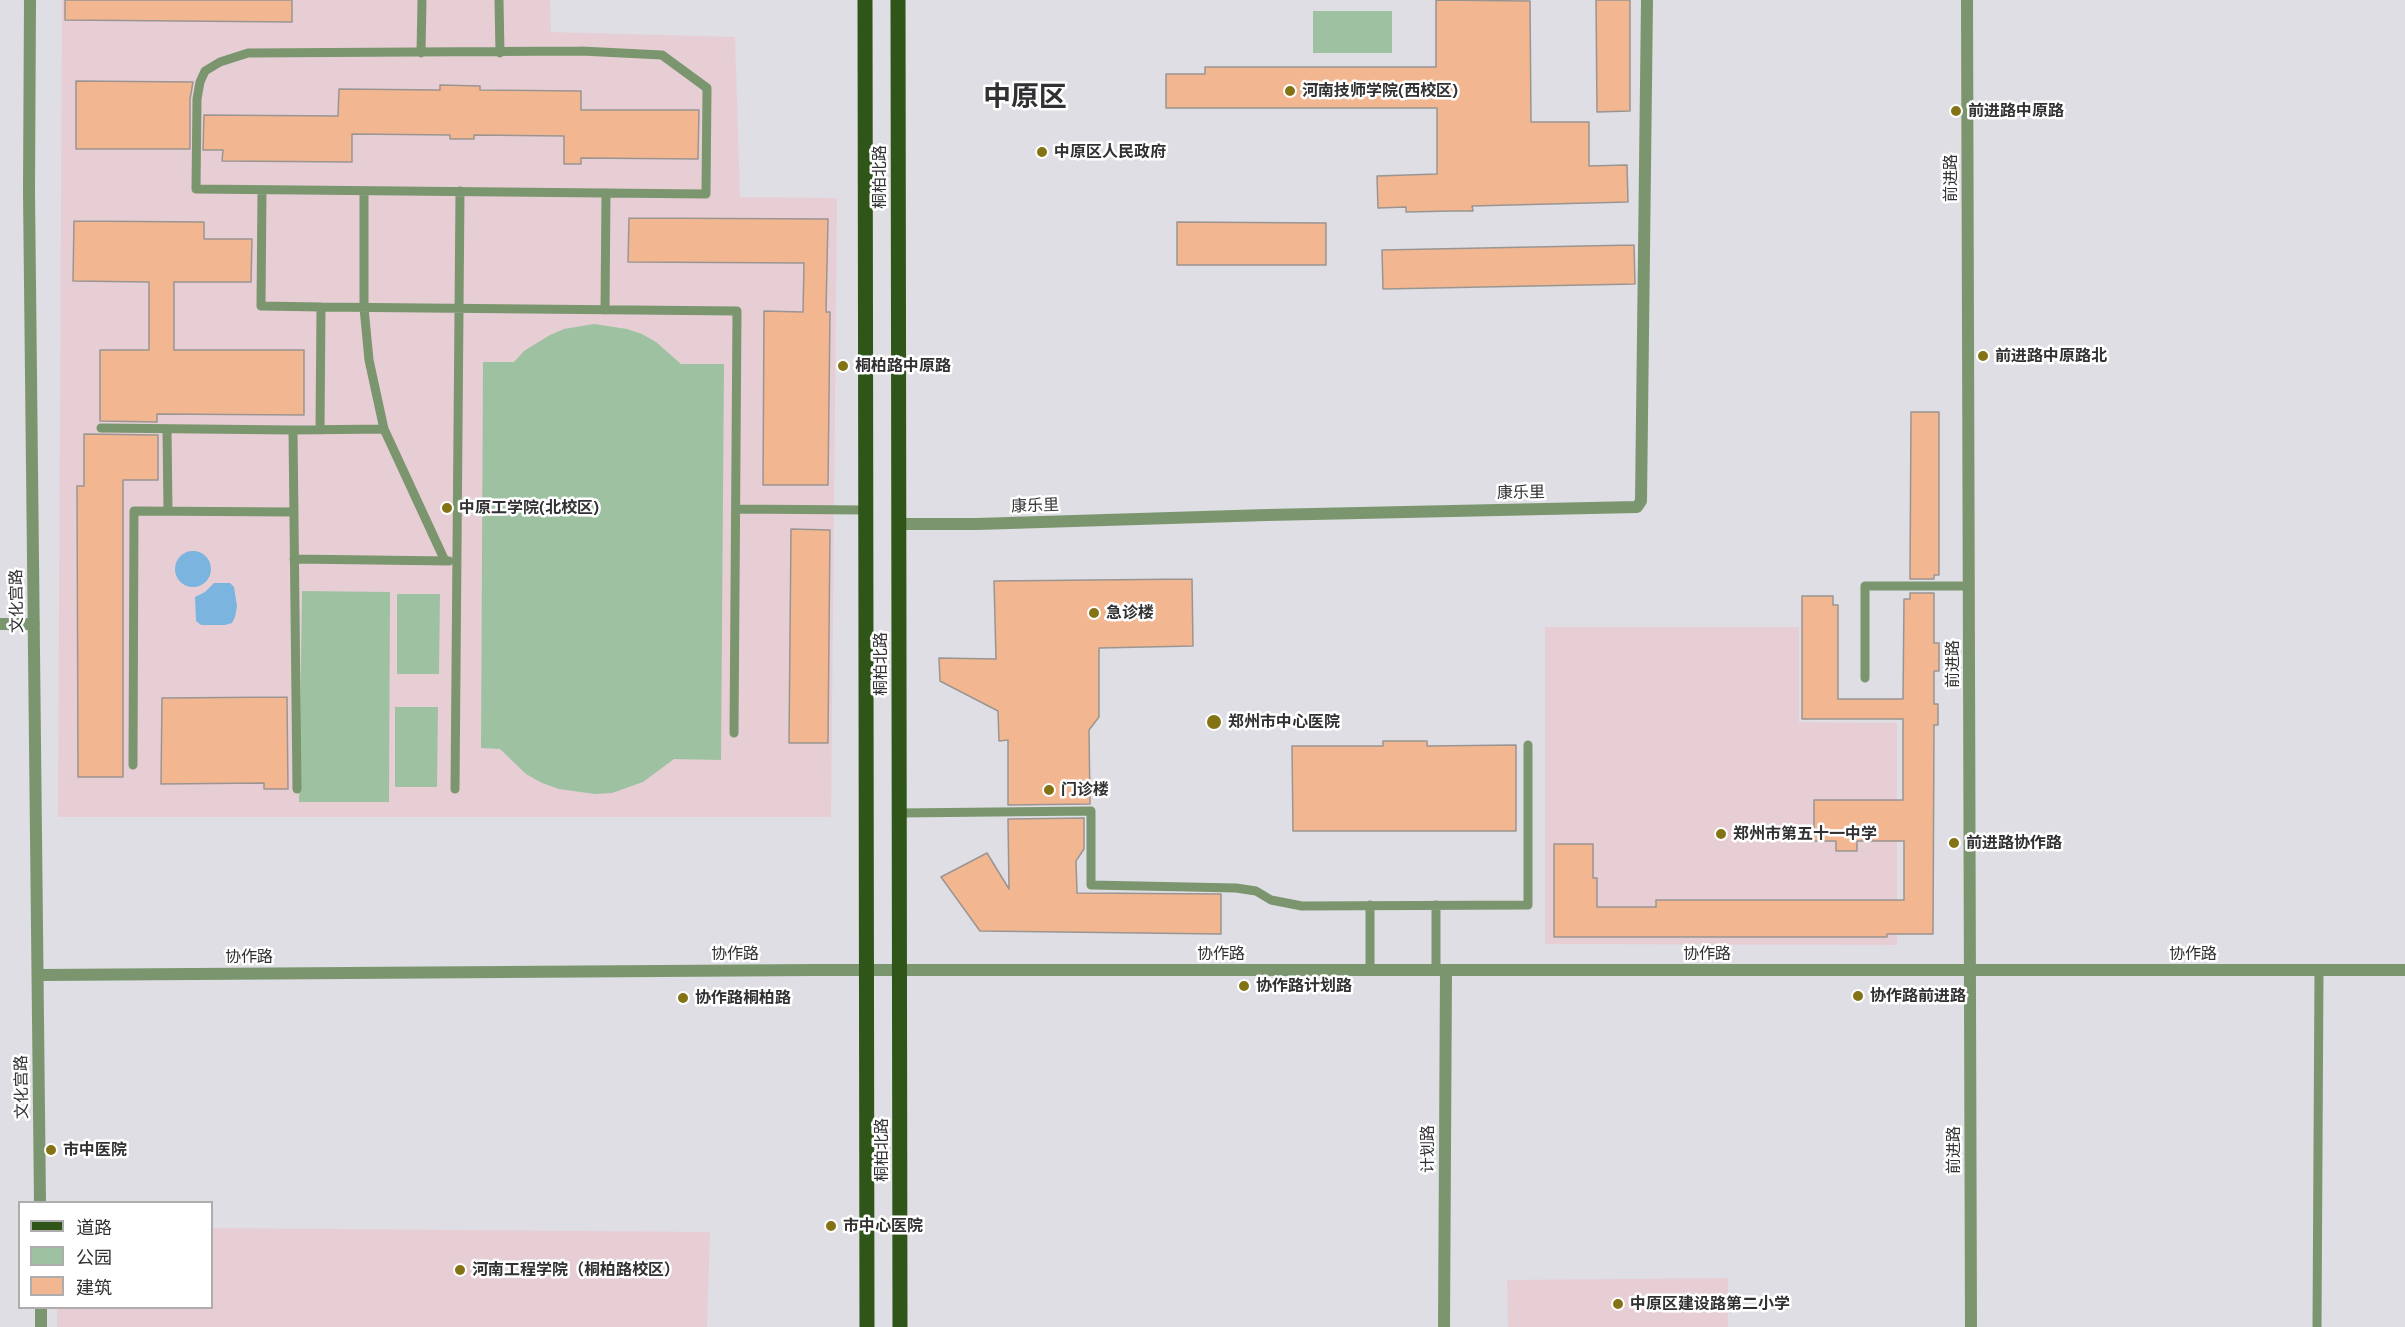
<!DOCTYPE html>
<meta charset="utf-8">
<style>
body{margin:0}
#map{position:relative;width:2405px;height:1327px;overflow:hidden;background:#dedee4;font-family:Figtree,"Noto Sans SC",sans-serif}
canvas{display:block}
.legend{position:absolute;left:18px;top:1201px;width:195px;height:108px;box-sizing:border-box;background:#fff;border:2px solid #adadad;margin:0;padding:8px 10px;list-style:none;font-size:18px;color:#313133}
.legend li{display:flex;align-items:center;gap:12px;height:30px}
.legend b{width:30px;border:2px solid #adadad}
</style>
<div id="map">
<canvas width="2405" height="1327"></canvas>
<ul class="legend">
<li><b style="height:8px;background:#2f5518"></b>道路</li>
<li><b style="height:16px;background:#9ec1a2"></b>公园</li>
<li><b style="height:16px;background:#f2b691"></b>建筑</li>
</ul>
</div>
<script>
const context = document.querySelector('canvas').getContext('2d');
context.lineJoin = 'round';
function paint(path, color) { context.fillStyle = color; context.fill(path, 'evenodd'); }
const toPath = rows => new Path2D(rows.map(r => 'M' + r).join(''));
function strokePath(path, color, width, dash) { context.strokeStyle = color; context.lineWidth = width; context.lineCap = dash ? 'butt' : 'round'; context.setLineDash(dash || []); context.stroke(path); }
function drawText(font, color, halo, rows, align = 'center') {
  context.font = font + ' Figtree,"Noto Sans SC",sans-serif'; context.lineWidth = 5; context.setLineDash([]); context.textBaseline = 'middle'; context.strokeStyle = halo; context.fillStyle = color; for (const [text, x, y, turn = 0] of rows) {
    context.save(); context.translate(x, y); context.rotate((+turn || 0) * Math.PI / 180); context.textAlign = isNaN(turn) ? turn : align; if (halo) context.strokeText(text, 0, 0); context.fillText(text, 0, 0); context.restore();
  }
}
paint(toPath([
 [62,0,550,0,551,32,735,37,740,197,837,198,831,817,58,817],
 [1545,627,1799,627,1799,722,1897,723,1897,945,1545,944],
 [212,1228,710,1232,707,1327,57,1327,57,1308,212,1308],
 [1728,1278,1728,1327,1508,1327,1507,1280]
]), '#e7ced5');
paint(toPath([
 [1313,11,1392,11,1392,53,1313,53],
 [594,324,627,329,642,334,656,342,681,364,724,364,721,760,674,759,643,782,612,793,595,794,559,789,542,783,526,774,500,749,481,748,483,362,514,362,524,351,550,335,564,329],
 [302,591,390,592,389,802,299,802],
 [397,594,440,594,439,674,397,674],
 [395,707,438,707,437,787,395,787]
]), '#9ec1a2');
paint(toPath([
 '175 569a18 18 0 1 1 36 0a18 18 0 1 1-36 0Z',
 [214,583,230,583,234,587,237,606,235,617,232,623,225,625,201,625,196,621,195,597,205,592]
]), '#7bb4de');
const building = toPath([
 [65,0,292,0,292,22,65,20,65,0],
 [1436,0,1530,1,1531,122,1589,122,1589,166,1627,165,1628,202,1472,206,1473,211,1452,211,1406,212,1406,207,1378,208,1377,176,1437,174,1437,108,1166,108,1166,74,1205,74,1205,67,1436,67,1436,0],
 [1596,0,1630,0,1630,111,1597,112,1596,0],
 [76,81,193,82,190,99,190,149,76,149,76,81],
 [440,85,480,86,480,90,581,91,581,110,699,110,698,159,581,158,581,164,564,164,564,136,474,135,474,139,450,139,450,135,352,134,352,162,222,161,223,150,203,150,204,115,338,116,339,89,440,90,440,85],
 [629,218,828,219,826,312,830,312,828,485,763,485,764,311,803,312,804,263,628,262,629,218],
 [74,221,204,222,204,239,252,239,251,282,174,282,174,350,304,350,304,415,157,414,157,422,100,421,100,350,149,350,149,282,73,281,74,221],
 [1177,222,1326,223,1326,265,1177,265,1177,222],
 [1634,245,1635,284,1383,289,1382,250,1634,245],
 [1911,412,1939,412,1939,575,1934,575,1934,579,1910,579,1911,412],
 [84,434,158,435,158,480,123,480,123,777,78,777,77,486,84,486,84,434],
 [791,529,830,530,828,743,789,743,791,529],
 [1192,579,1193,646,1099,648,1099,717,1089,730,1090,804,1008,805,1008,740,999,741,998,711,940,681,939,658,996,659,994,581,1192,579],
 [1910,593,1934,593,1934,643,1939,643,1939,671,1934,671,1934,704,1938,704,1938,725,1934,725,1933,934,1887,934,1887,937,1554,937,1554,844,1593,844,1593,878,1597,878,1597,907,1656,907,1656,900,1904,900,1904,841,1857,841,1857,851,1836,851,1836,841,1814,841,1814,800,1903,800,1903,719,1802,719,1802,596,1833,596,1833,605,1838,605,1838,699,1903,699,1904,599,1910,599,1910,593],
 [287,697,288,789,264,789,264,783,161,784,162,698,287,697],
 [1383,741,1427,741,1427,746,1516,745,1516,831,1293,831,1292,746,1383,746,1383,741],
 [1084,818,1084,849,1076,861,1077,893,1221,894,1221,934,980,931,941,877,987,853,1009,889,1008,819,1084,818]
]);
paint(building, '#f2b691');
strokePath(building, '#9b9592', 1.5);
strokePath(toPath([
 [499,0,500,53],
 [581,51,662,55,707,88,706,194,196,189,197,99,200,82,205,71,220,62,248,53,581,51],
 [421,53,422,0],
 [262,190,261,306,321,307],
 [364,191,364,308,369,360,384,429,445,561],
 [605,310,606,193],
 [101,428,293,430],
 [167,429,168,511],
 [320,430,321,307,737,311,734,733],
 [736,509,865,510],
 [294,559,449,561],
 [1865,678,1865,586,1969,586],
 [133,765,134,511,294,512],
 [297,789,293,430,384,429],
 [455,789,460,191],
 [899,813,1091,811,1091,885,1236,888,1256,891,1271,900,1302,906,1528,905,1528,745],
 [1370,905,1370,970],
 [1436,905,1436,970],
 [2317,1327,2319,970]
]), '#7b966e', 9);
strokePath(toPath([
 [1967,0,1971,1327],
 [898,524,977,524,1267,515,1637,507,1641,501,1647,0],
 [38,975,814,970,2405,970],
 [1444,1327,1446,970]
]), '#7b966e', 12);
strokePath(toPath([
 [30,0,29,192,40,1202],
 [0,624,34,624],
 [41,1327,41,1308]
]), '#7b966e', 12);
strokePath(toPath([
 [865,0,867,1327],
 [898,0,900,1327]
]), '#2f5518', 15);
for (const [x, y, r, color] of [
 [1290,91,6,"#847314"],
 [1956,111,6,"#847314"],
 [1042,152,6,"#847314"],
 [1983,356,6,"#847314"],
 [843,366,6,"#847314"],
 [447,508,6,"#847314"],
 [1094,613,6,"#847314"],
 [1214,722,8,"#847314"],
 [1049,790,6,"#847314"],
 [1721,834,6,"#847314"],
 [1954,843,6,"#847314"],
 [1244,986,6,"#847314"],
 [1858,996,6,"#847314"],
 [683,998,6,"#847314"],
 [51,1150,6,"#847314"],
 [831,1226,6,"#847314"],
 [460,1270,6,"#847314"],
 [1618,1304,6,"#847314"]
]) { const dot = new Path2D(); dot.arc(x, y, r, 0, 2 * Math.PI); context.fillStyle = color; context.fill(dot); strokePath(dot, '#fff', 2); }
drawText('bold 16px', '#313133', '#fff', [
 ["河南技师学院(西校区)",1302,91],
 ["前进路中原路",1968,111],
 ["中原区人民政府",1054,152],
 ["前进路中原路北",1995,356],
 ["桐柏路中原路",855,366],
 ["中原工学院(北校区)",459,508],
 ["急诊楼",1106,613],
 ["郑州市中心医院",1228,722],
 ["门诊楼",1061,790],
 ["郑州市第五十一中学",1733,834],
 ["前进路协作路",1966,843],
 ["协作路计划路",1256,986],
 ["协作路前进路",1870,996],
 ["协作路桐柏路",695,998],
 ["市中医院",63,1150],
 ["市中心医院",843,1226],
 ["河南工程学院（桐柏路校区）",472,1270],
 ["中原区建设路第二小学",1630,1304]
], 'left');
drawText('16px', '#313133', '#fff', [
 ["桐柏北路",880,177,-90],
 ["前进路",1951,178,-90],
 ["康乐里",1521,493,-1],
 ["康乐里",1035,506,-2],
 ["文化宫路",17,601,-91],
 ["桐柏北路",881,664,-90],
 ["前进路",1953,664,-90],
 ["协作路",735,954],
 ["协作路",1221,954],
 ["协作路",1707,954],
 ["协作路",2193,954],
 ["协作路",249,957],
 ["文化宫路",22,1087,-91],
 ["计划路",1428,1149,-90],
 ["桐柏北路",882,1150,-90],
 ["前进路",1954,1150,-90]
]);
drawText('bold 28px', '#313133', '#fff', [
 ["中原区",1025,98]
]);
</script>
